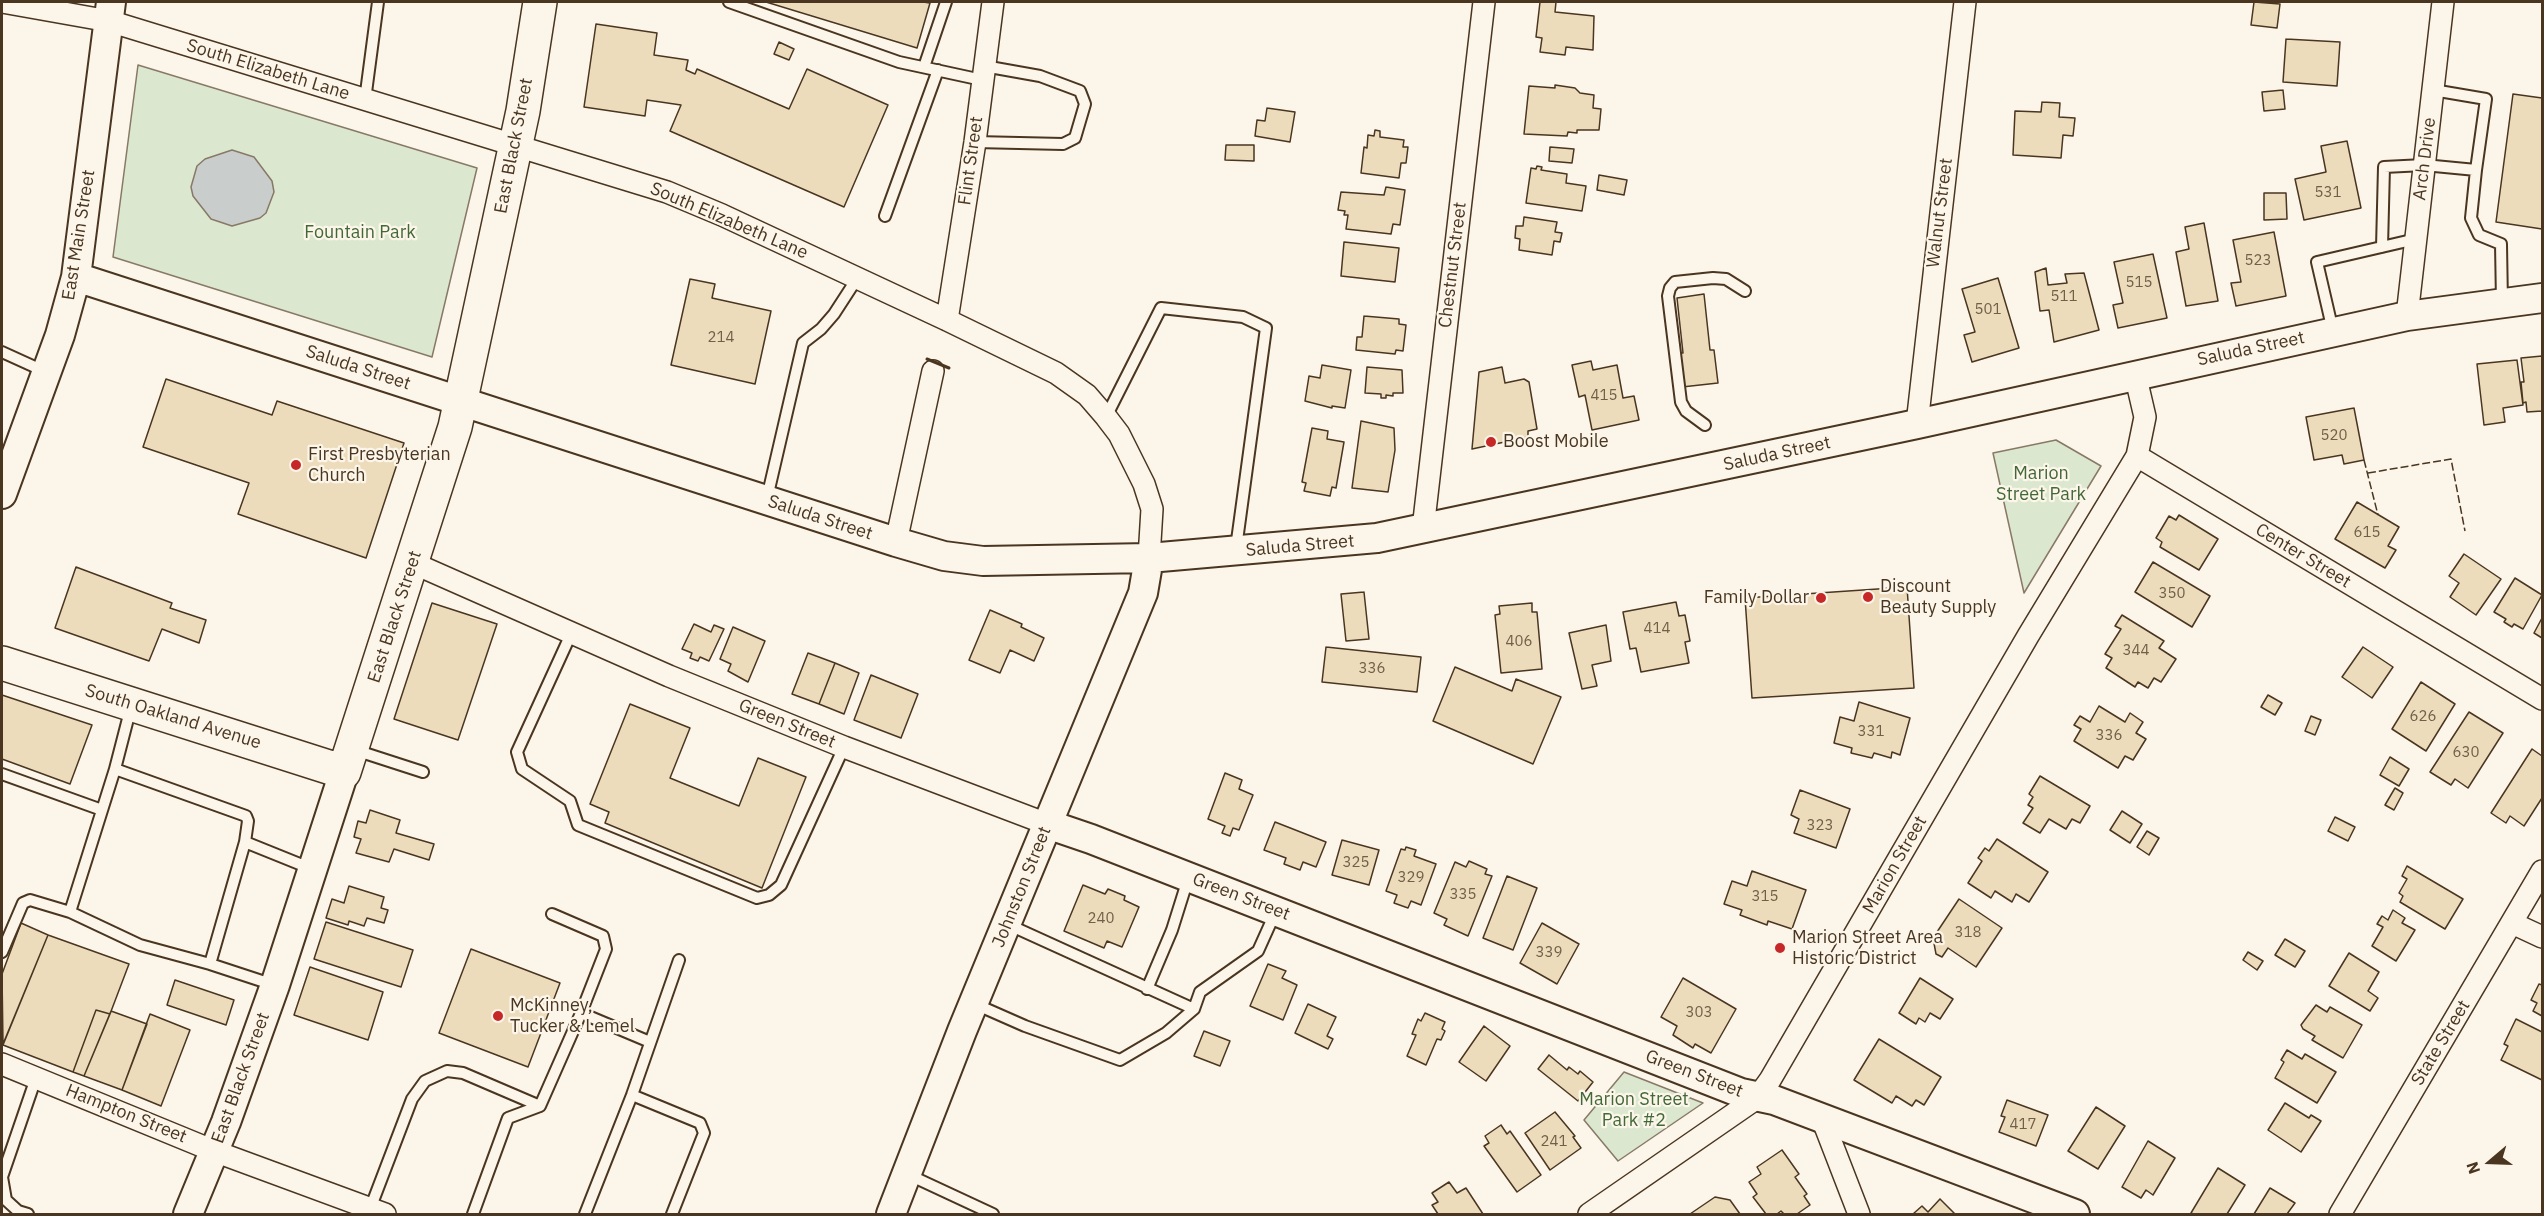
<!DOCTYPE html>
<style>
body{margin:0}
#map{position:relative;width:2544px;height:1216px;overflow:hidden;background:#fbf6e9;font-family:"IBM Plex Sans",sans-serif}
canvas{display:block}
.frame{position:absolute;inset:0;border:3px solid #4a3520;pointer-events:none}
.north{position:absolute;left:2460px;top:1132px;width:60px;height:60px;-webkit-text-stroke:4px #fbf6e9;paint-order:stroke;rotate:251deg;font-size:16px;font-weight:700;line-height:24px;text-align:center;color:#4a3520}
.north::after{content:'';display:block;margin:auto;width:21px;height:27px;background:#4a3520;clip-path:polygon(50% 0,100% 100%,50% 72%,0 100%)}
</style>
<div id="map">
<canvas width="2544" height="1216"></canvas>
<div class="frame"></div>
<div class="north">N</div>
</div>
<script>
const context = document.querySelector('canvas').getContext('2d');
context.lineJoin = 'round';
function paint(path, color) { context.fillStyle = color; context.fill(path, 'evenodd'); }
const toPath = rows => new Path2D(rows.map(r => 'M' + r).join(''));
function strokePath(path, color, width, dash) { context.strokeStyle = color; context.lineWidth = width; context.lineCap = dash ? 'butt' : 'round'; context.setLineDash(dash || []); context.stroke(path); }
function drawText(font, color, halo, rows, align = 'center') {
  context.font = font + ' "IBM Plex Sans",sans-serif'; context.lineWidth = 4.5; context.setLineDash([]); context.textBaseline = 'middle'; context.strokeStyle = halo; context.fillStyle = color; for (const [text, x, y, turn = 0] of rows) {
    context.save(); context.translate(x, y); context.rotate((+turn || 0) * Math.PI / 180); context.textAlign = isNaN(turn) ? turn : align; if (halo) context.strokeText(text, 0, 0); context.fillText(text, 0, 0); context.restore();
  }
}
const green = toPath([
 [138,65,477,168,432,357,113,257,138,65],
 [2056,440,2101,466,2024,593,1993,453,2056,440],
 [1624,1072,1703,1103,1618,1161,1584,1120,1624,1072]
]);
paint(green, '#dce7d0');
strokePath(green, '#887966', 1.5);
const water = toPath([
 [232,150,254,157,272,181,274,192,266,213,260,218,232,226,211,219,193,196,191,187,197,166,205,159,232,150]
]);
paint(water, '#c9cecd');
strokePath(water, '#887966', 1.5);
const building = toPath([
 [766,2,923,2,930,3,917,48,766,2],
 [1540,2,1556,2,1555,12,1594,16,1593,50,1566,47,1565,55,1540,52,1542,38,1536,37,1540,2],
 [2254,2,2280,4,2277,28,2251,25,2254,2],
 [596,24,657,33,654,55,688,60,686,70,695,74,697,69,789,109,807,69,888,105,844,207,670,131,681,105,647,100,645,116,584,107,596,24],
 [2286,39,2340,42,2337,86,2283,82,2286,39],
 [779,42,794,49,789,60,774,54,779,42],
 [1555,85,1575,88,1580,93,1594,95,1593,108,1601,109,1599,130,1577,130,1577,133,1568,132,1567,136,1524,134,1529,86,1555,88,1555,85],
 [2283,90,2285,109,2264,111,2262,92,2283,90],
 [2513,94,2542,98,2542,229,2496,222,2513,94],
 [2042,102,2060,103,2059,117,2075,118,2073,136,2063,135,2061,158,2013,155,2015,111,2041,112,2042,102],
 [1267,108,1295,112,1290,142,1255,136,1257,120,1265,121,1267,108],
 [1375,130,1380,131,1380,137,1404,140,1403,147,1408,147,1406,163,1401,163,1399,178,1361,173,1364,147,1367,148,1368,135,1374,136,1375,130],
 [2347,141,2361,208,2304,220,2295,179,2326,172,2321,146,2347,141],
 [1226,145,1254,145,1254,161,1225,160,1226,145],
 [1550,147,1574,149,1572,163,1549,161,1550,147],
 [1537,166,1542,167,1541,170,1567,174,1566,183,1586,186,1582,211,1526,203,1531,168,1536,169,1537,166],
 [1599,175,1627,180,1624,195,1597,190,1599,175],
 [1386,187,1405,190,1400,225,1393,224,1391,234,1346,229,1348,215,1344,215,1345,211,1338,210,1341,192,1384,195,1386,187],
 [2264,193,2286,193,2287,219,2264,220,2264,193],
 [1524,217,1557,222,1555,232,1562,233,1560,242,1554,241,1552,255,1519,250,1520,239,1515,238,1516,226,1523,226,1524,217],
 [2204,223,2218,301,2186,306,2176,252,2189,249,2185,227,2204,223],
 [2274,232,2286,296,2236,306,2231,283,2241,282,2233,240,2274,232],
 [1344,242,1399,248,1395,282,1341,276,1344,242],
 [2153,254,2167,318,2118,328,2113,305,2123,303,2114,262,2153,254],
 [2046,268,2048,285,2067,283,2065,274,2084,273,2099,330,2054,342,2049,310,2040,311,2035,272,2046,268],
 [1998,278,2019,348,1972,362,1964,335,1975,332,1962,289,1998,278],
 [690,279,715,284,712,298,771,311,755,384,671,365,690,279],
 [1704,294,1710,350,1714,350,1718,383,1682,387,1678,353,1683,353,1677,298,1704,294],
 [1364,316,1399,319,1399,324,1406,325,1403,351,1396,350,1395,354,1356,350,1357,337,1362,337,1364,316],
 [2542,356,2542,417,2542,411,2527,412,2526,402,2523,403,2521,382,2524,382,2521,358,2542,356],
 [2517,360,2523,405,2503,408,2505,422,2484,425,2477,364,2517,360],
 [1591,361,1593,370,1617,365,1623,398,1634,396,1639,420,1592,430,1585,395,1579,397,1572,365,1591,361],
 [1322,365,1351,370,1345,408,1332,406,1332,408,1305,401,1309,376,1320,378,1322,365],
 [1367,367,1402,370,1403,393,1393,393,1393,396,1386,395,1386,398,1381,398,1381,394,1365,393,1367,367],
 [1502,367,1505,383,1524,379,1529,382,1537,429,1528,431,1528,437,1472,449,1479,372,1502,367],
 [166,379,272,415,277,401,404,443,366,558,238,514,249,483,143,447,166,379],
 [2354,408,2364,460,2344,464,2342,455,2314,460,2306,417,2354,408],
 [1361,421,1394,428,1395,450,1388,492,1352,488,1361,421],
 [1312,428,1328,431,1327,439,1344,442,1336,488,1332,487,1330,496,1304,491,1306,483,1302,482,1312,428],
 [2357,502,2399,527,2388,546,2396,550,2385,568,2335,539,2357,502],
 [2179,515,2218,539,2199,570,2160,547,2162,542,2156,538,2169,516,2176,520,2179,515],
 [2464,554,2501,579,2476,615,2450,597,2459,583,2449,576,2464,554],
 [2153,562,2210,596,2192,627,2135,592,2153,562],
 [76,567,172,603,170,608,206,620,199,643,162,629,149,661,55,628,76,567],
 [2515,578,2542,595,2523,629,2514,624,2512,627,2504,622,2506,619,2494,612,2515,578],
 [1907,587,1914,688,1752,698,1745,598,1907,587],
 [1364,592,1369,639,1346,641,1341,594,1364,592],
 [1676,602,1679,616,1685,615,1690,641,1685,642,1689,663,1641,672,1636,648,1630,649,1623,612,1676,602],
 [432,603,497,624,458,740,394,719,432,603],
 [1532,603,1532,612,1537,612,1542,669,1501,673,1495,615,1500,614,1499,606,1532,603],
 [990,610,1022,624,1021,627,1044,638,1034,661,1010,650,1000,673,969,660,990,610],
 [2122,615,2164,641,2159,648,2176,659,2161,682,2154,678,2148,688,2138,682,2135,687,2106,668,2112,658,2105,654,2121,629,2115,626,2122,615],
 [2542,618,2542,638,2534,633,2542,618],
 [694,624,711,632,714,625,724,629,709,661,700,657,698,661,690,658,692,653,682,649,694,624],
 [1606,625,1611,661,1592,665,1597,686,1582,689,1569,633,1606,625],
 [733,627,765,641,748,682,728,671,731,664,720,659,733,627],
 [1326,647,1421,657,1417,692,1322,682,1326,647],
 [2363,647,2393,667,2372,698,2342,677,2363,647],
 [808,653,835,663,819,704,792,694,808,653],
 [835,663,859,673,844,714,819,704,835,663],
 [1455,667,1512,691,1516,679,1561,697,1533,764,1433,721,1455,667],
 [871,675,918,694,901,738,854,720,871,675],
 [2421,682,2455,704,2426,751,2392,729,2421,682],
 [2,695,92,725,70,784,2,759,2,695],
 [2268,695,2282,703,2275,715,2261,707,2268,695],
 [1859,702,1910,718,1900,755,1892,752,1891,758,1874,753,1872,758,1851,753,1852,748,1834,743,1840,717,1854,721,1859,702],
 [630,704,690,728,670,778,739,806,758,758,806,777,762,888,605,823,609,812,590,804,630,704],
 [2099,706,2125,722,2130,713,2143,722,2136,733,2146,739,2133,760,2125,756,2118,768,2074,741,2081,729,2074,725,2080,716,2090,722,2099,706],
 [2469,712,2503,733,2468,788,2455,779,2451,785,2430,772,2469,712],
 [2311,716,2321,720,2315,735,2305,731,2311,716],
 [2532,749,2542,756,2542,798,2524,826,2510,816,2506,823,2491,813,2532,749],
 [2390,757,2409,769,2399,786,2380,775,2390,757],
 [1225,773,1242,780,1239,789,1253,795,1239,830,1233,828,1230,836,1222,833,1225,826,1208,819,1225,773],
 [2040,776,2090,806,2080,823,2072,819,2066,829,2049,819,2040,833,2023,823,2033,808,2028,805,2033,797,2029,794,2040,776],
 [2395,788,2403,793,2394,810,2385,805,2395,788],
 [1800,790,1850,809,1836,848,1794,833,1799,819,1791,815,1800,790],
 [370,810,400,820,396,833,434,844,429,860,394,849,389,862,356,853,361,839,354,837,358,821,366,823,370,810],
 [2122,811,2142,824,2130,843,2110,830,2122,811],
 [2335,817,2355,827,2348,841,2328,831,2335,817],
 [1275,822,1326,842,1316,867,1303,862,1300,870,1284,864,1286,858,1264,850,1275,822],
 [2147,831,2159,838,2149,855,2137,847,2147,831],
 [1997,839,2048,872,2029,902,2016,894,2012,902,1995,891,1991,898,1968,883,1982,861,1978,858,1985,848,1989,851,1997,839],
 [1342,840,1379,850,1369,885,1332,875,1342,840],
 [1406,847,1416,850,1414,856,1436,864,1421,905,1411,901,1408,908,1394,903,1397,895,1386,891,1401,849,1405,850,1406,847],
 [1469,861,1487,869,1485,874,1492,876,1468,936,1444,925,1447,919,1434,913,1455,862,1466,867,1469,861],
 [2407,866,2463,899,2445,929,2400,902,2403,896,2399,893,2407,879,2402,876,2407,866],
 [1752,871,1806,890,1792,929,1768,921,1767,925,1740,915,1742,910,1724,904,1732,881,1747,886,1752,871],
 [1507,876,1537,888,1513,950,1483,938,1507,876],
 [1083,885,1105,894,1108,889,1125,896,1124,900,1139,907,1122,947,1107,941,1104,948,1064,931,1083,885],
 [349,886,384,897,381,908,388,910,384,923,367,918,364,926,349,921,348,925,326,918,332,899,344,903,349,886],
 [1959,899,2002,928,1976,967,1948,948,1942,957,1936,954,1933,938,1959,899],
 [2393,910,2405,918,2402,923,2415,930,2396,961,2372,946,2383,927,2377,924,2382,916,2388,920,2393,910],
 [326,922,413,950,401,987,314,959,326,922],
 [21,923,48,935,3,1044,2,974,21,923],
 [1542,923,1579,944,1557,984,1520,963,1542,923],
 [48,935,129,964,110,1014,96,1010,73,1072,3,1045,48,935],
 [2285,939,2305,951,2295,967,2275,955,2285,939],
 [471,949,560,983,528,1067,439,1033,471,949],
 [2248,952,2263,961,2257,970,2243,960,2248,952],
 [2349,953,2379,972,2368,991,2378,998,2370,1011,2329,986,2349,953],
 [1268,964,1286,971,1282,978,1297,985,1283,1020,1250,1006,1268,964],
 [310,967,383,992,368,1040,294,1015,310,967],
 [1683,978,1736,1009,1711,1053,1695,1044,1693,1048,1673,1035,1677,1026,1661,1017,1683,978],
 [1920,978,1953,999,1940,1019,1930,1013,1925,1022,1919,1018,1916,1024,1899,1013,1920,978],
 [175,980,234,1000,226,1025,167,1005,175,980],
 [2539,984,2542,985,2542,1016,2533,1011,2537,1003,2531,1000,2539,984],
 [1308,1004,1336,1017,1327,1036,1333,1039,1328,1049,1295,1033,1308,1004],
 [2316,1005,2327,1012,2330,1007,2362,1025,2343,1058,2312,1040,2315,1036,2303,1029,2301,1025,2316,1005],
 [96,1010,110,1014,84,1076,73,1072,96,1010],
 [111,1011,147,1024,122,1090,84,1076,111,1011],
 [1425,1013,1445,1022,1442,1029,1445,1031,1441,1040,1437,1039,1426,1065,1407,1056,1416,1035,1412,1034,1418,1019,1421,1021,1425,1013],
 [150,1014,190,1030,161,1106,122,1090,150,1014],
 [2516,1019,2542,1032,2542,1080,2501,1060,2508,1046,2504,1044,2516,1019],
 [1484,1026,1510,1046,1486,1081,1459,1062,1484,1026],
 [1204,1031,1230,1041,1220,1066,1194,1056,1204,1031],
 [1879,1039,1941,1077,1924,1105,1916,1100,1912,1106,1896,1096,1892,1103,1854,1080,1879,1039],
 [2287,1050,2302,1059,2305,1054,2336,1072,2317,1103,2275,1078,2284,1062,2281,1060,2287,1050],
 [1549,1055,1567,1070,1569,1067,1578,1074,1580,1071,1593,1082,1578,1101,1538,1069,1549,1055],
 [2007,1100,2048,1115,2036,1146,1999,1132,2005,1117,2001,1116,2007,1100],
 [2285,1103,2309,1118,2311,1115,2321,1121,2301,1152,2268,1130,2285,1103],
 [2096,1107,2125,1126,2098,1169,2068,1151,2096,1107],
 [1555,1112,1575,1136,1573,1137,1581,1148,1550,1170,1525,1133,1555,1112],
 [1501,1125,1507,1134,1510,1131,1541,1175,1517,1192,1484,1146,1489,1143,1485,1136,1501,1125],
 [2148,1141,2175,1158,2153,1195,2146,1190,2141,1198,2122,1187,2148,1141],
 [1782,1150,1799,1174,1795,1177,1807,1194,1804,1196,1810,1205,1797,1214,1784,1214,1781,1211,1777,1214,1766,1214,1753,1197,1757,1194,1749,1182,1761,1174,1757,1167,1782,1150],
 [2218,1168,2245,1185,2227,1214,2193,1214,2191,1213,2218,1168],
 [1449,1182,1457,1193,1466,1188,1483,1214,1438,1214,1432,1205,1438,1202,1432,1193,1449,1182],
 [2270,1188,2295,1203,2287,1214,2254,1214,2270,1188],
 [1715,1197,1730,1200,1740,1214,1690,1214,1715,1197],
 [1940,1199,1955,1214,1913,1214,1922,1206,1928,1212,1940,1199]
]);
paint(building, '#ecdcbc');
strokePath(building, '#4a3520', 1.5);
const lane = toPath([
 [729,2,899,62,982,80],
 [924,67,946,2],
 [2433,90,2486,99,2476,170],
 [365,100,378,2],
 [975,142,1063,144,1075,138,1085,104,1080,91,1040,76,984,66],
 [885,216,938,70],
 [2382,247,2384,167,2424,165,2476,170,2471,218,2479,235,2501,244,2502,303],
 [2333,331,2317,262,2416,239],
 [2,352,46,372],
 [1106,417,1161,308,1243,317,1266,328,1236,548],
 [1705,425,1686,411,1681,402,1668,296,1670,288,1675,282,1713,278,1726,279,1745,291],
 [767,498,803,343,821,329,834,314,858,277],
 [571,634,517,752,522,769,570,801,578,825,757,898,769,895,781,885,844,747],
 [131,707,115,769,246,816,248,821,245,842,312,869],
 [355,750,423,772],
 [2,774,102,810],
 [245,842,210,964,274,985],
 [70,912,140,945,210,964],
 [552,914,603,936,606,949,581,1013,650,1042],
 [1007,924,1194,1009],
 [2,952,23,903,30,900,70,912,115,769],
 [1147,989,1172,930,1188,879],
 [975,1004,1025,1026,1120,1060,1166,1033,1194,1009,1200,992,1258,951,1276,911],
 [632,1095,700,1123,704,1133,672,1214],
 [907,1174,993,1214],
 [370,1209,412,1099,425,1081,447,1071,463,1073,540,1106],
 [28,1214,18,1211,6,1200,2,1177,36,1078],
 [473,1214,508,1118,540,1106,581,1013],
 [585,1214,632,1095,679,960]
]);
const street = toPath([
 [2,2,109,21,667,192,722,215,947,320,1056,373,1087,395,1106,417,1119,434,1144,484,1152,509,1149,558],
 [2407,316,2443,2],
 [947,320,975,142,993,2],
 [2135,374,2145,417,2137,456,2542,699],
 [1917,424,1965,2],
 [1423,529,1484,2],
 [896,542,933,371],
 [413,563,669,676,844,747,1047,824],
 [2512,923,2542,937],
 [2,1064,214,1151,385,1214],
 [1823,1121,1859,1214],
 [1589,1214,1757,1098,1770,1080,2028,636,2137,456],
 [2340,1214,2542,871]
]);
const secondary = toPath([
 [76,277,896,542,944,556,983,561,1149,558,1377,538,1917,424,2407,316,2542,298],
 [2,494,60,335,76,277,111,2],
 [1047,824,1091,839,1741,1093,1774,1100,2075,1214],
 [188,1214,226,1122,275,985,344,772],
 [891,1214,962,1031,1143,593,1149,558]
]);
const primary = toPath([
 [2,663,344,772,455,427,523,111,540,2]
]);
strokePath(lane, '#4a3520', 14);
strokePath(street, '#4a3520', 24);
strokePath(secondary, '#4a3520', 32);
strokePath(primary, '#4a3520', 36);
strokePath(lane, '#fbf6e9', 10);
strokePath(street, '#fbf6e9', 21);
strokePath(secondary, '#fbf6e9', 28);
strokePath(primary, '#fbf6e9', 33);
strokePath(toPath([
 [2364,460,2378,515],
 [2368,473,2451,459,2465,531]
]), '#4a3520', 1.5, [8, 3]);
strokePath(toPath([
 [927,359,949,368]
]), '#4a3520', 3);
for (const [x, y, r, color] of [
 [1491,442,6,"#c62828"],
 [296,465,6,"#c62828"],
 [1868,597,6,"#c62828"],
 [1821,598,6,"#c62828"],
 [1780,948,6,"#c62828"],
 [498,1016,6,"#c62828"]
]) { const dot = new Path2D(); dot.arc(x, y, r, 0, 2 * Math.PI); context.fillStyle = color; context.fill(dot); strokePath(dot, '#fbf6e9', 2); }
drawText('15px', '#725f47', null, [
 ["531",2328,193],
 ["523",2258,261],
 ["515",2139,283],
 ["511",2064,297],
 ["501",1988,310],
 ["214",721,338],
 ["415",1604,396],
 ["520",2334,436],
 ["615",2367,533],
 ["350",2172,594],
 ["414",1657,629],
 ["406",1519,642],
 ["344",2136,651],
 ["336",1372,669],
 ["626",2423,717],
 ["331",1871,732],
 ["336",2109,736],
 ["630",2466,753],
 ["323",1820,826],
 ["325",1356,863],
 ["329",1411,878],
 ["335",1463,895],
 ["315",1765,897],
 ["240",1101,919],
 ["318",1968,933],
 ["339",1549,953],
 ["303",1699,1013],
 ["417",2023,1125],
 ["241",1554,1142]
]);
drawText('18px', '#4a3520', '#fbf6e9', [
 ["South Elizabeth Lane",268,70,17],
 ["East Black Street",514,146,-79],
 ["Arch Drive",2425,159,-83],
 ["Flint Street",971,161,-82],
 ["Walnut Street",1940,213,-83],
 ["South Elizabeth Lane",729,221,23],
 ["East Main Street",79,235,-81],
 ["Chestnut Street",1453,265,-83],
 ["Saluda Street",2251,349,-12],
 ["Saluda Street",358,368,18],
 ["Saluda Street",1777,454,-12],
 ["Saluda Street",820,518,18],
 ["Saluda Street",1300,546,-5],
 ["Center Street",2303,556,31],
 ["East Black Street",395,617,-72],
 ["South Oakland Avenue",173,717,17],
 ["Green Street",787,724,22],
 ["Marion Street",1895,865,-60],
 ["Johnston Street",1022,887,-68],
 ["Green Street",1241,897,21],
 ["State Street",2441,1043,-59],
 ["Green Street",1694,1074,21],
 ["East Black Street",241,1078,-70],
 ["Hampton Street",126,1114,22]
]);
drawText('18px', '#436837', '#fbf6e9', [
 ["Fountain Park",360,233],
 ["Marion",2041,474],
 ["Street Park",2041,495],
 ["Marion Street",1634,1100],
 ["Park #2",1634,1121]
]);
drawText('18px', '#4a3520', '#fbf6e9', [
 ["Boost Mobile",1503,442],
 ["First Presbyterian",308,455],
 ["Church",308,476],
 ["Discount",1880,587],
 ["Beauty Supply",1880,608],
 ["Family Dollar",1809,598,"right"],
 ["Marion Street Area",1792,938],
 ["Historic District",1792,959],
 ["McKinney,",510,1006],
 ["Tucker & Lemel",510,1027]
], 'left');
</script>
